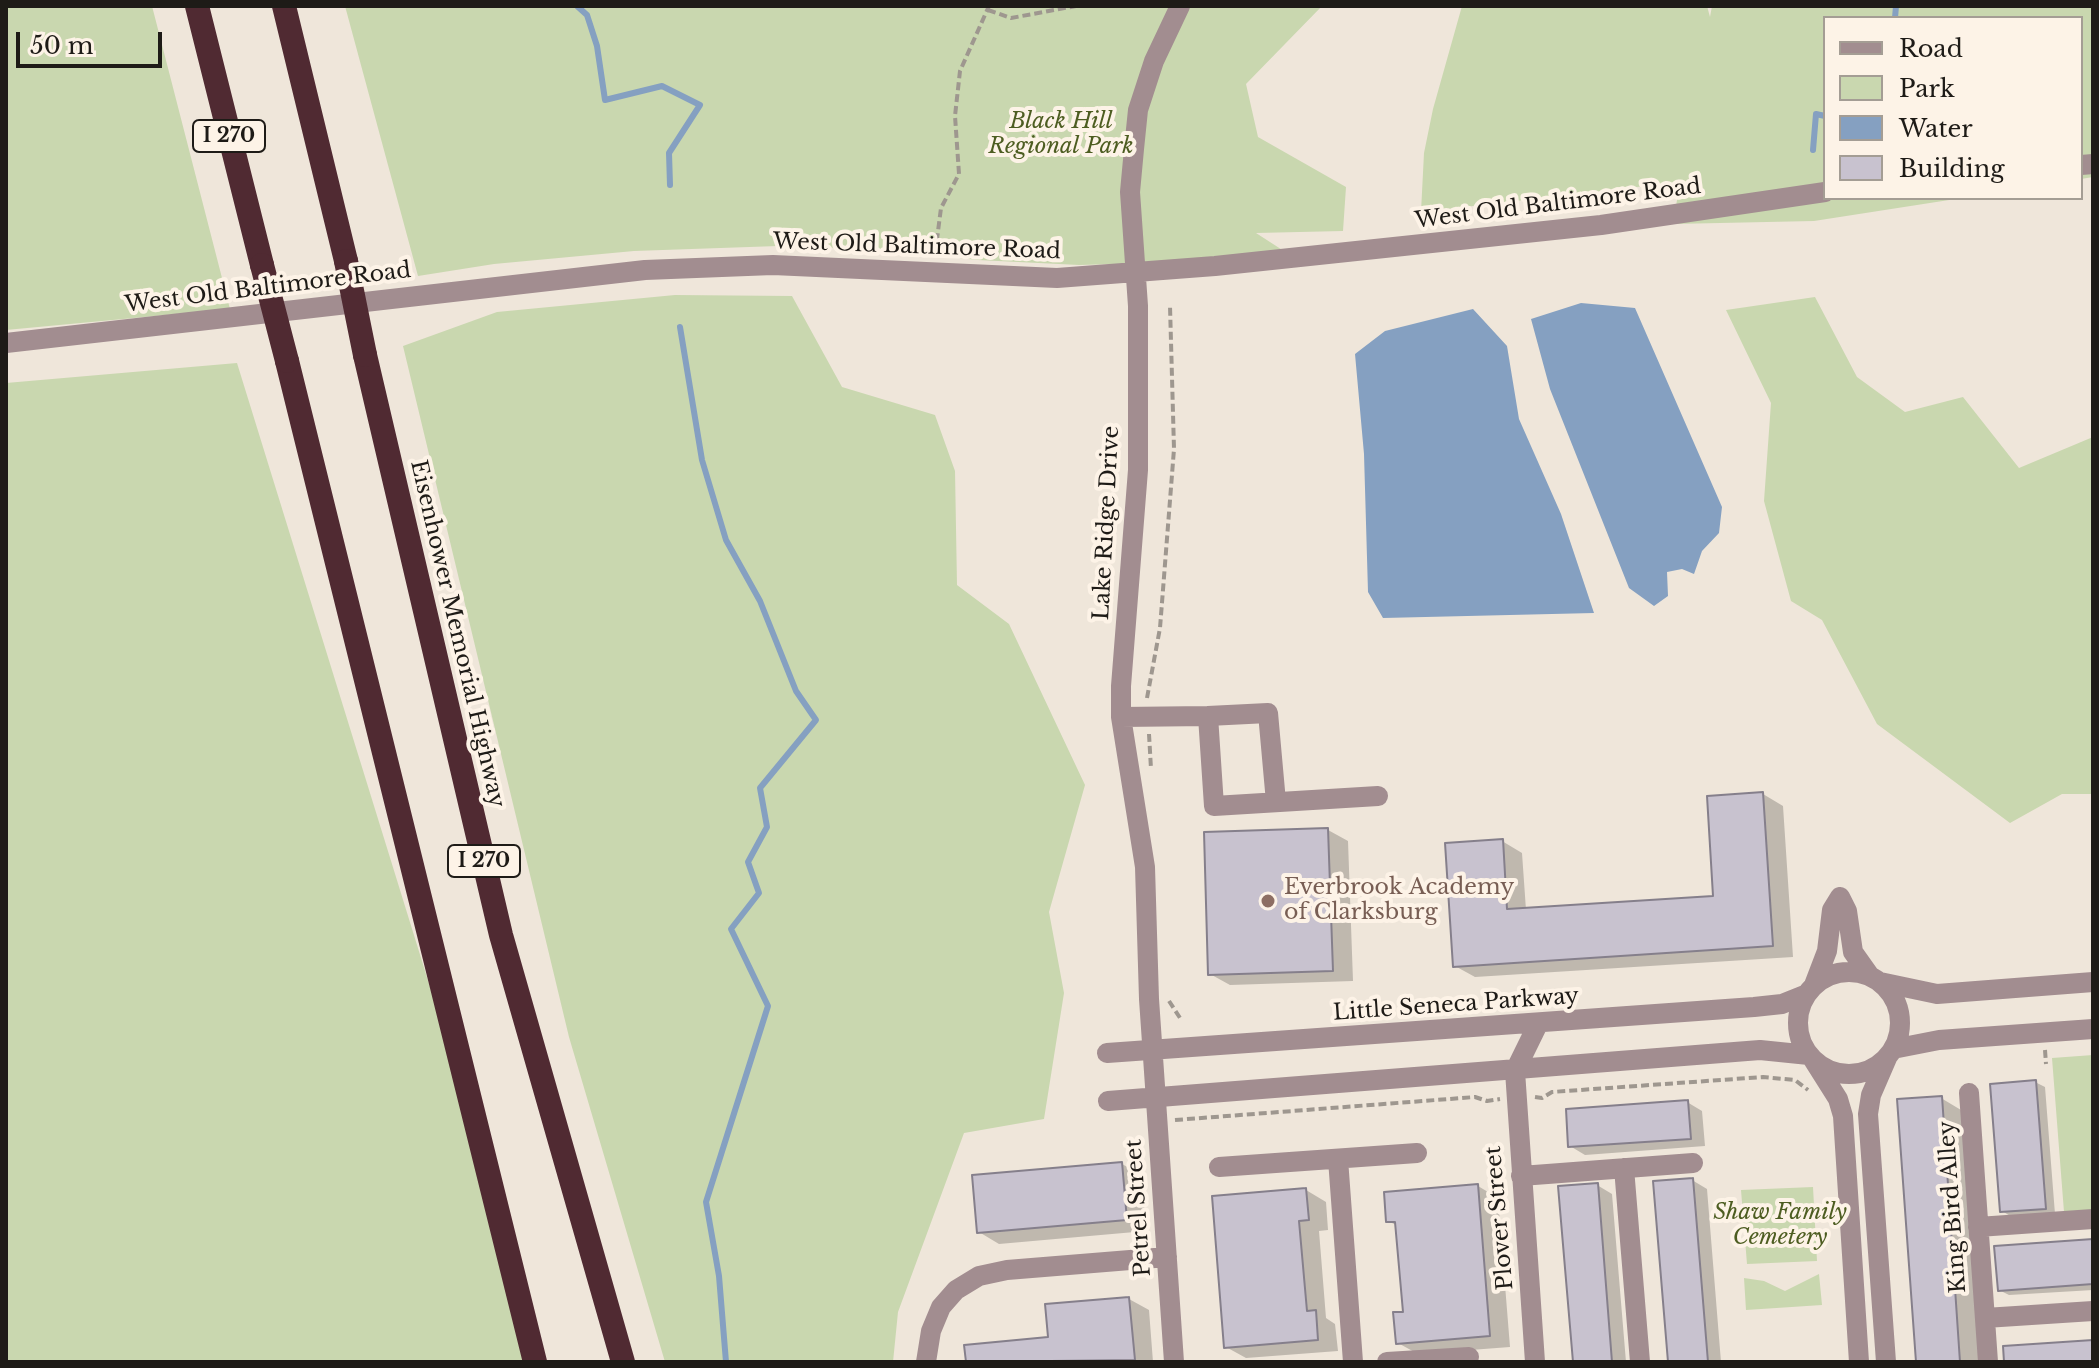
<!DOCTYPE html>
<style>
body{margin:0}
#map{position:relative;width:2099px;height:1368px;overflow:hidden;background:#efe6da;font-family:"Libre Baskerville",serif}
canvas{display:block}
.frame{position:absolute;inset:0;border:8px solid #1e1b17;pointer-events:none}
.legend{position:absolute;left:1823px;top:16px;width:260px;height:184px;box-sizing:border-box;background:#fdf3e7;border:2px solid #a49d94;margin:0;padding:10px 14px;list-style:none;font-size:24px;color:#1e1b17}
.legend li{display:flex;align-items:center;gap:16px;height:40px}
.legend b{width:40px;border:2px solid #a49d94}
.scale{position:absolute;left:16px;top:32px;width:146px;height:36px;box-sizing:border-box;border:4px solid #1e1b17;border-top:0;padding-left:10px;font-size:24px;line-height:28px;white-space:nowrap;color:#1e1b17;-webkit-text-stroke:6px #fdf3e7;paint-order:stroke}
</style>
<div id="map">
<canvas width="2099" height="1368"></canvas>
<div class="frame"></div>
<ul class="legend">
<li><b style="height:10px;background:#a28d90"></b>Road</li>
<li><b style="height:22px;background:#c9d7af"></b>Park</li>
<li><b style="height:22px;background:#85a0c1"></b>Water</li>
<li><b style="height:22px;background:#c8c2cf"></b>Building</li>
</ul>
<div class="scale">50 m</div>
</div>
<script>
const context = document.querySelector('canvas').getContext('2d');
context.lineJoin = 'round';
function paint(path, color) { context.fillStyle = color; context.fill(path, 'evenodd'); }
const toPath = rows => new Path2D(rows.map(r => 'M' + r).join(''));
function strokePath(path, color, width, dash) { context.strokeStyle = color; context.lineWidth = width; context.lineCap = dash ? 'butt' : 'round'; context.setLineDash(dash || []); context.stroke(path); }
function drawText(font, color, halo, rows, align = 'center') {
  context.font = font + ' "Libre Baskerville",serif'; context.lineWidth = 8; context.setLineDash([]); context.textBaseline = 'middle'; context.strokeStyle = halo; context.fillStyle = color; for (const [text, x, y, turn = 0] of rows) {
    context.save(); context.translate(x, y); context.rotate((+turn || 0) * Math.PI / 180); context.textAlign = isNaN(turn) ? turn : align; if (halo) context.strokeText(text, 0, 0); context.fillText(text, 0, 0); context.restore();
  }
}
paint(toPath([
 [6,6,152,6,230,309,6,330],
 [345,6,1322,6,1246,84,1258,137,1346,187,1343,231,1256,233,1287,253,1191,262,1079,265,978,260,878,249,778,246,634,251,494,264,418,276],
 [1462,6,1707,6,1710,17,1712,6,2093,6,2093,177,2081,179,2081,18,1825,18,1825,198,1962,198,1814,221,1673,224,1680,182,1421,212,1424,153,1433,109],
 [675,295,792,296,842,387,935,415,955,471,957,585,1009,624,1085,785,1049,912,1064,993,1044,1119,964,1133,898,1312,893,1362,665,1362,569,1037,403,346,497,312],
 [1815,297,1857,377,1905,412,1963,397,2019,468,2093,437,2093,794,2062,794,2010,823,1877,724,1822,620,1791,601,1764,501,1771,403,1726,310],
 [237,363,546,1362,6,1362,6,383],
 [2093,1055,2093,1210,2064,1212,2052,1058],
 [1813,1187,1817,1261,1747,1264,1741,1190],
 [1819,1274,1822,1305,1746,1310,1744,1278,1764,1281,1785,1291]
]), '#c9d7af');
paint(toPath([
 [1581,303,1635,308,1722,507,1719,533,1702,551,1694,574,1682,569,1667,572,1668,596,1654,606,1629,588,1550,389,1531,319],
 [1473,309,1507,346,1519,419,1561,514,1594,613,1383,618,1368,592,1364,454,1355,354,1385,331]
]), '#85a0c1');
paint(toPath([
 [1763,794,1783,806,1793,957,1475,977,1455,966,1502,841,1522,853,1526,910,1715,898],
 [1328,830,1348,841,1353,981,1230,985,1210,974],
 [2035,1082,2045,1087,2055,1214,2012,1217,2002,1211],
 [1941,1098,1961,1110,1979,1362,1918,1362],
 [1687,1102,1702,1111,1705,1146,1585,1155,1570,1146],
 [1122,1164,1142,1175,1146,1231,999,1244,979,1232],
 [1692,1180,1707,1189,1721,1362,1670,1362],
 [1597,1185,1612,1194,1626,1362,1575,1362],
 [1478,1186,1498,1198,1510,1347,1418,1354,1398,1343,1405,1314,1398,1226,1388,1221],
 [1306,1190,1326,1202,1328,1230,1319,1231,1326,1318,1335,1324,1338,1351,1246,1358,1226,1347],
 [2093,1241,2093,1290,2009,1295,1999,1290],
 [1129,1299,1149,1310,1153,1362,968,1362,967,1346,1050,1339]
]), '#0003');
strokePath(toPath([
 [577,6,587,15,597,46,605,100,662,86,700,105,669,153,670,185],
 [1895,18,1896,6],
 [1813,150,1816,114,1825,116],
 [680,327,702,460,726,540,760,601,796,691,816,720,760,788,767,827,748,862,759,893,731,929,768,1006,706,1202,719,1276,726,1362]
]), '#85a0c1', 6);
const building = toPath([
 [1763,792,1773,946,1453,967,1445,843,1503,839,1507,909,1713,896,1707,796,1763,792],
 [1328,828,1333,971,1208,975,1204,832,1328,828],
 [2036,1080,2046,1209,2000,1212,1990,1084,2036,1080],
 [1942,1096,1960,1362,1916,1362,1897,1099,1942,1096],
 [1688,1100,1691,1139,1568,1147,1566,1109,1688,1100],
 [1122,1162,1127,1220,977,1233,972,1175,1122,1162],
 [1693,1178,1708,1362,1668,1362,1653,1181,1693,1178],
 [1598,1183,1612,1362,1573,1362,1558,1186,1598,1183],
 [1478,1184,1490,1336,1396,1344,1393,1312,1403,1312,1395,1222,1386,1222,1384,1192,1478,1184],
 [1306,1188,1309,1220,1299,1221,1307,1311,1316,1310,1318,1340,1224,1348,1212,1196,1306,1188],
 [2093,1239,2093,1284,1998,1291,1994,1246,2093,1239],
 [1129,1297,1135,1360,966,1362,964,1345,1048,1337,1045,1304,1129,1297],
 [2093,1340,2093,1362,2004,1362,2003,1346,2093,1340]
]);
paint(building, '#c8c2cf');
strokePath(building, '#857f8b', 2);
strokePath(toPath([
 [988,10,1011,18,1076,6],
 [939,253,937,239,941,208,959,174,955,116,960,71,989,6],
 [1147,698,1160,628,1174,449,1170,306],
 [1149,734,1151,769],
 [1169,1001,1182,1021],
 [2045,1050,2046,1064],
 [1535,1097,1542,1098,1552,1092,1763,1077,1795,1080,1808,1090],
 [1175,1120,1475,1097,1487,1101,1500,1099]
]), '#9e978f', 4, [8, 4]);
strokePath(toPath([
 [2081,165,2093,164],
 [6,343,645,270,773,265,1057,278,1215,266,1601,225,1825,192],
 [1208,716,1268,713,1276,802],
 [1121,717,1208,716,1214,806,1378,796],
 [1840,897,1847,911,1853,952,1870,976],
 '1798 1023a51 51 0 1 1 102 0a51 51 0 1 1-102 0Z',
 [1880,982,1937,994,2093,982],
 [1814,985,1827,951,1832,910,1840,897],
 [1893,1049,1939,1040,2093,1029],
 [1107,1053,1754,1007,1782,1004,1807,994],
 [1814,1061,1838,1099,1843,1116,1859,1362],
 [1969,1093,1988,1362],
 [1108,1101,1760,1050,1809,1055],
 [1338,1159,1353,1362],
 [1219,1167,1417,1153],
 [1624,1168,1640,1362],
 [1521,1176,1693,1163],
 [1978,1227,2093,1219],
 [1985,1318,2093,1311],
 [926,1362,931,1331,941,1307,956,1290,979,1276,1007,1270,1167,1257],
 [1174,1362,1149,999,1145,867,1121,717,1121,686,1138,470,1138,306,1130,192,1134,149,1138,110,1154,61,1180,6],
 [1387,1362,1469,1357],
 [1535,1362,1515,1071,1538,1024],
 [1886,1362,1868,1114,1871,1095,1887,1058]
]), '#a28d90', 20);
strokePath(toPath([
 [197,6,262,265],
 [284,6,346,261],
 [365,355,501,935,623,1362],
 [287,361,535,1362]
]), '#502a32', 24);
strokePath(toPath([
 [346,261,365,355],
 [262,265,287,361]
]), '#502a32', 24);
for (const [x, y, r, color] of [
 [1268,901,8,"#8d6e63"]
]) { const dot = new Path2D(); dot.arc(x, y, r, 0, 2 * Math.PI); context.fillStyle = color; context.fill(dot); strokePath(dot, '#fdf3e7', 3); }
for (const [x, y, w] of [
 [229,136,72],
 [484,861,72]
]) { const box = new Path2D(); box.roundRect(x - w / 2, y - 16, w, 32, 6); context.fillStyle = '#fdf3e7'; context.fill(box); strokePath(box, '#1e1b17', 2); }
drawText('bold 20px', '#1e1b17', null, [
 ["I 270",229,136],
 ["I 270",484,861]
]);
drawText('italic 22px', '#4d5d21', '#fdf3e7', [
 ["Black Hill",1061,122],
 ["Regional Park",1061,147],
 ["Shaw Family",1780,1213],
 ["Cemetery",1780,1238]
]);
drawText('22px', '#1e1b17', '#fdf3e7', [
 ["West Old Baltimore Road",1558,204,-7],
 ["West Old Baltimore Road",917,247,2],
 ["West Old Baltimore Road",268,288,-7],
 ["Lake Ridge Drive",1107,523,-87],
 ["Eisenhower Memorial Highway",457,634,77],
 ["Little Seneca Parkway",1456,1005,-4],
 ["King Bird Alley",1953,1207,-94],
 ["Petrel Street",1139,1208,-94],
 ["Plover Street",1500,1218,-95]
]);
drawText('22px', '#785e54', '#fdf3e7', [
 ["Everbrook Academy",1284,888],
 ["of Clarksburg",1284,913]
], 'left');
</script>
